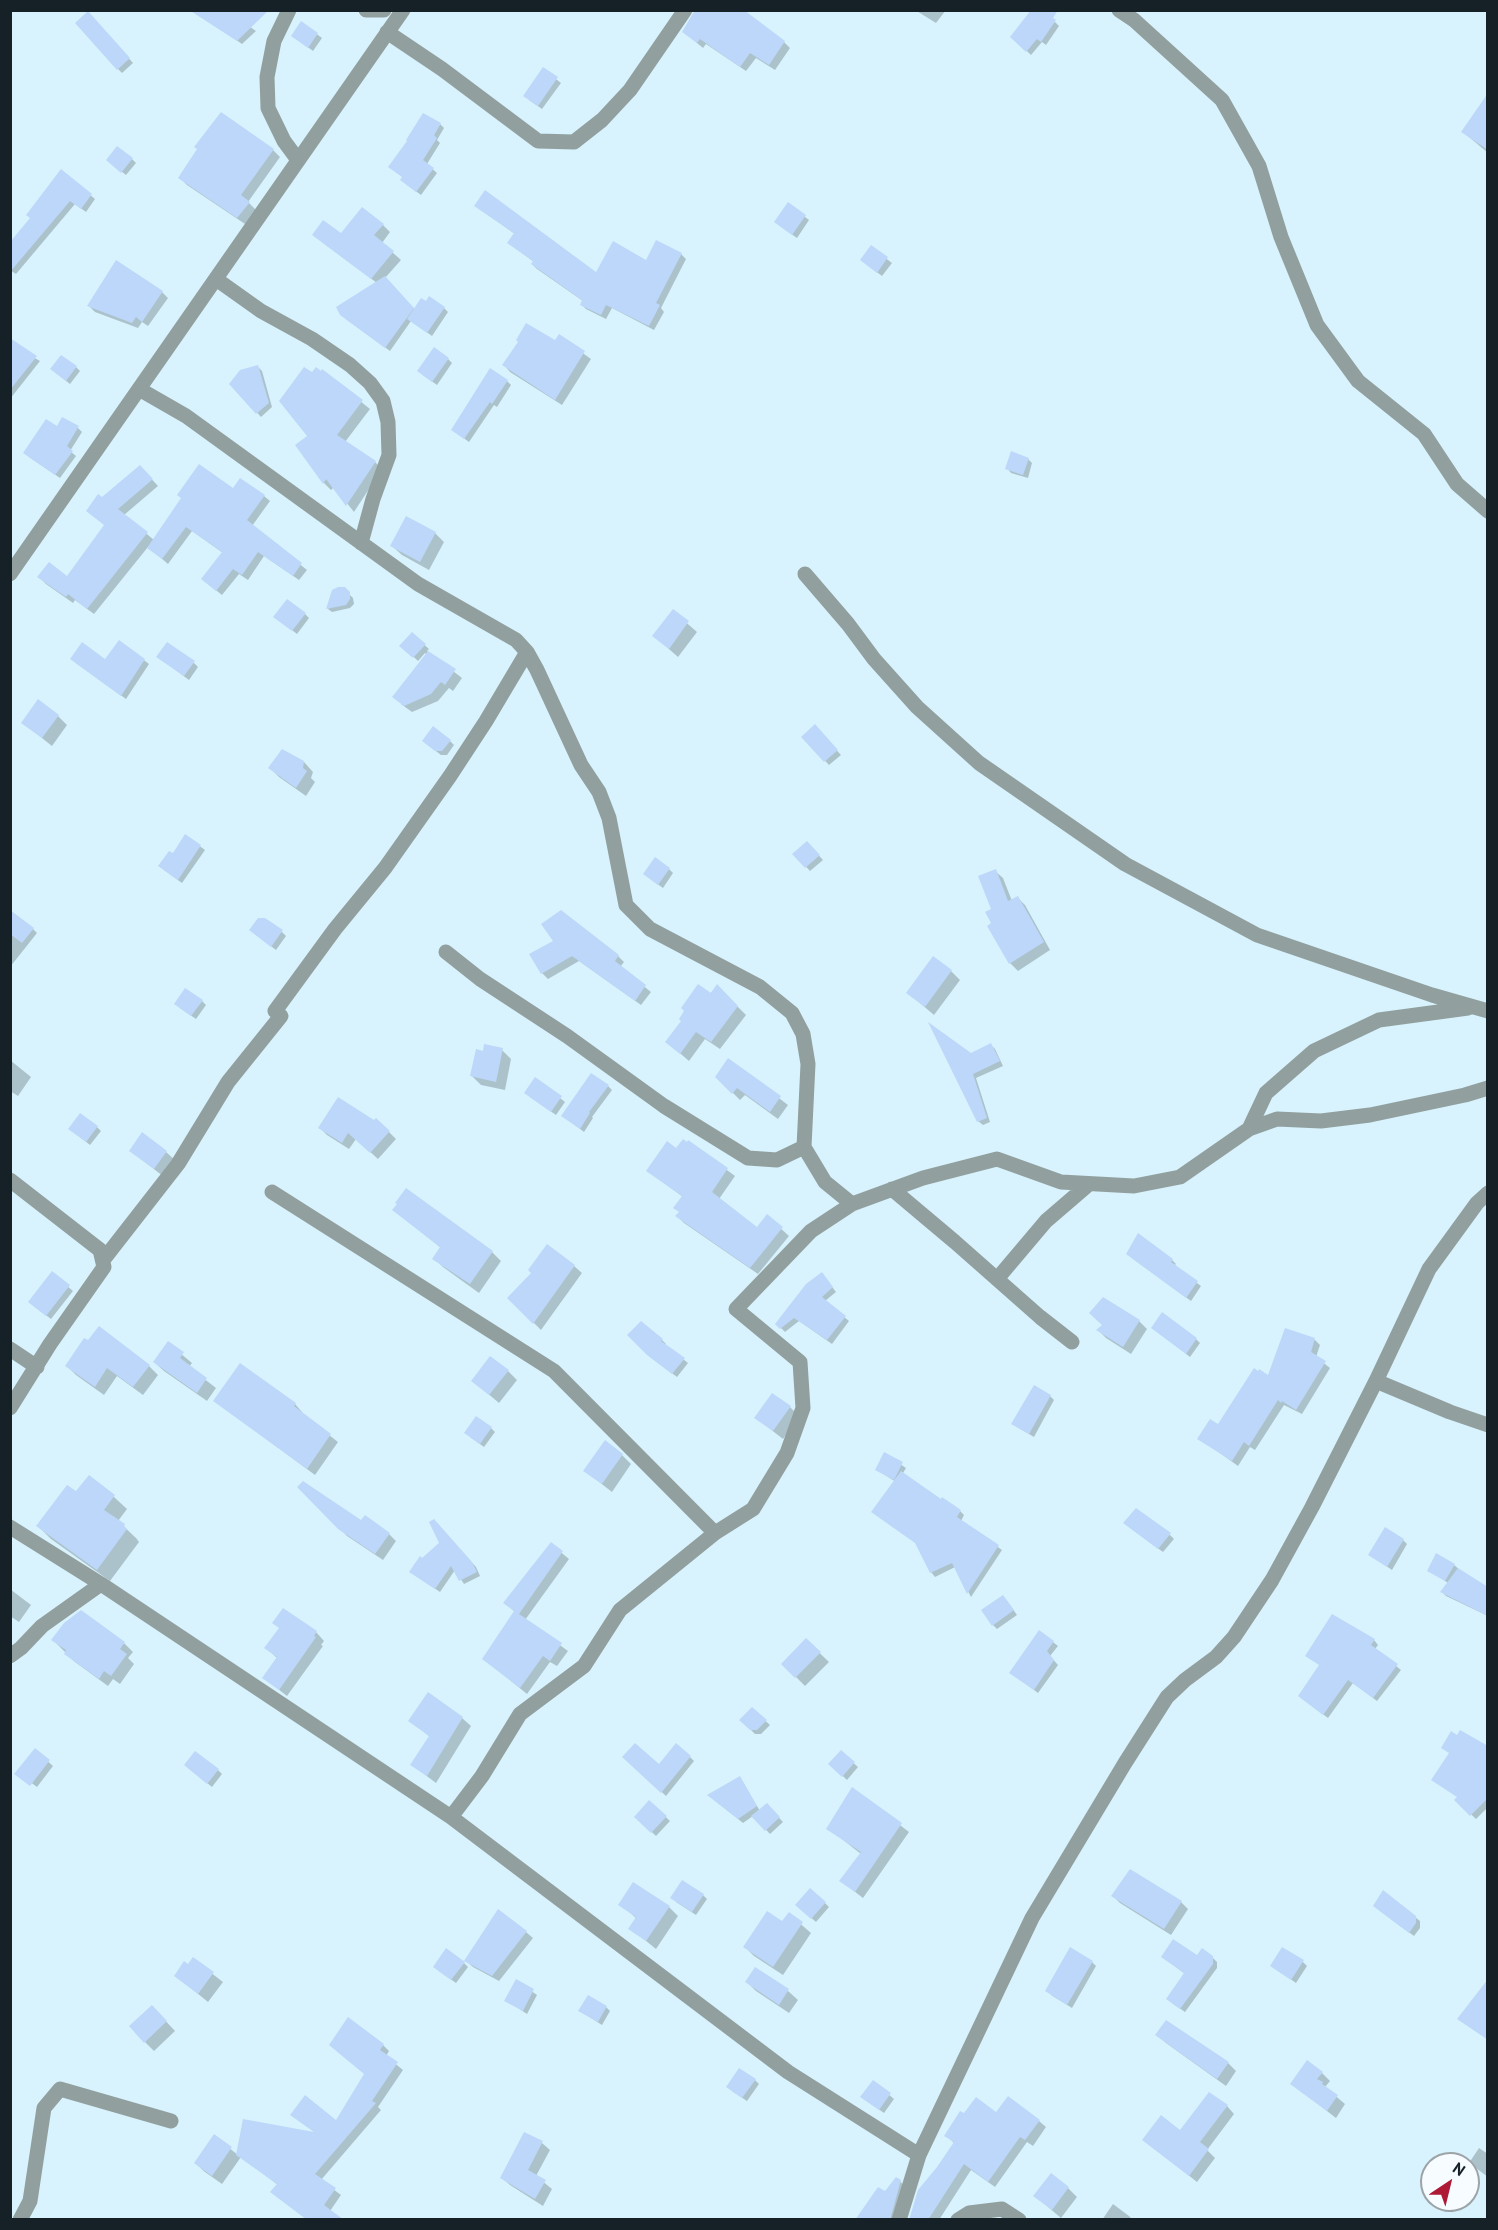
<!DOCTYPE html>
<style>
body{margin:0}
#map{position:relative;width:1498px;height:2230px;overflow:hidden;background:#d8f3fd;font-family:"PT Sans",sans-serif}
canvas{display:block}
.frame{position:absolute;inset:0;border:12px solid #152126;pointer-events:none}
.north{position:absolute;left:1420px;top:2152px;width:60px;height:60px;box-sizing:border-box;background:#f6fcff;border:2px solid #9ca4a8;border-radius:50%;rotate:35deg;font-size:16px;font-weight:700;line-height:24px;text-align:center;color:#152126}
.north::after{content:'';display:block;margin:auto;width:21px;height:27px;background:#ae1936;clip-path:polygon(50% 0,100% 100%,50% 72%,0 100%)}
</style>
<div id="map">
<canvas width="1498" height="2230"></canvas>
<div class="frame"></div>
<div class="north">N</div>
</div>
<script>
const context = document.querySelector('canvas').getContext('2d');
context.lineJoin = 'round';
function paint(path, color) { context.fillStyle = color; context.fill(path, 'evenodd'); }
const toPath = rows => new Path2D(rows.map(r => 'M' + r).join(''));
function strokePath(path, color, width, dash) { context.strokeStyle = color; context.lineWidth = width; context.lineCap = dash ? 'butt' : 'round'; context.setLineDash(dash || []); context.stroke(path); }
paint(toPath([
 [225,10,256,31,242,44,204,18],
 [915,10,946,10,936,23],
 [92,17,133,63,122,73,118,69],
 [1055,22,1059,26,1046,45,1042,42,1031,55,1012,37],
 [302,23,322,38,313,51,293,36],
 [690,37,784,42,790,48,775,70,756,58,746,71,706,44,703,48],
 [543,69,561,83,542,109,529,100],
 [1488,109,1488,153,1463,132],
 [440,124,444,128,437,140,440,143,427,164,437,173,421,195,406,184],
 [273,150,280,157,248,202,256,210,245,224,187,185,180,178],
 [132,159,136,163,126,175,112,164],
 [61,171,95,199,86,212,75,204,16,274,10,270,32,218],
 [788,204,809,220,797,238,780,226],
 [481,210,596,274,646,262,657,242,681,254,686,259,661,308,664,312,654,330,612,308,606,319,586,309,581,304,583,301,537,269,532,264,534,262,514,247,515,234],
 [383,225,390,232,382,243,401,260,385,278,415,310,444,308,448,312,432,336,411,321,390,351,346,319,377,283,322,242,341,235],
 [871,247,892,263,882,276,866,264],
 [162,292,168,298,148,326,142,322,138,328,95,312,89,306],
 [559,336,591,359,562,405,510,372,504,365,556,342],
 [10,344,40,361,10,399],
 [448,359,452,363,437,385,423,375],
 [76,367,80,371,70,384,56,373],
 [258,367,262,371,272,407,261,417,231,384],
 [323,371,370,409,345,442,375,462,382,469,354,512,334,487,331,490,324,483,297,445,309,437,312,374,321,374],
 [507,381,511,385,497,407,494,405,469,442,453,430],
 [57,428,78,428,82,432,70,451,76,456,60,478,29,457],
 [1028,459,1032,463,1028,478,1011,473,1007,468],
 [146,473,158,486,124,515,154,540,234,490,264,496,270,501,252,526,307,570,299,580,264,556,248,580,239,574,222,595,208,584,223,553,192,531,168,564,148,547,94,614,75,600,73,603,46,584,39,577,67,578,106,526,88,511,102,499],
 [435,533,444,542,429,570,402,555,392,546],
 [344,589,353,598,354,604,350,608,332,612,328,609,334,591],
 [673,611,697,632,678,657,654,636],
 [305,614,309,618,297,634,279,620],
 [412,634,429,649,427,651,462,678,453,691,449,688,438,701,412,712,401,704,427,655,425,653,418,661,401,645],
 [120,642,149,664,126,699,76,663,106,661],
 [158,657,194,663,198,667,189,680],
 [58,716,67,725,52,746,23,723],
 [815,727,841,755,829,765,803,737],
 [450,741,454,745,447,755,441,755,428,745],
 [304,762,313,772,311,778,315,782,306,796,279,777,270,768],
 [186,836,205,850,182,883,164,870],
 [811,847,823,860,810,871,794,854],
 [669,869,673,873,663,888,649,878],
 [995,871,1003,878,1012,901,1018,898,1025,905,1050,950,1018,971,1010,963,989,926,993,924],
 [561,912,618,956,624,962,620,967,651,992,641,1005,579,961,548,979,542,973,555,941],
 [10,921,33,929,37,933,10,967],
 [282,932,286,936,276,950,255,934],
 [951,971,960,980,934,1015,908,993],
 [717,986,746,1015,720,1049,705,1039,689,1061,667,1042],
 [202,1001,206,1005,196,1019,180,1008],
 [932,1027,971,1055,991,1045,995,1049,1003,1066,976,1078,990,1122,983,1125,978,1121],
 [502,1050,511,1059,505,1090,481,1085,472,1076,484,1052],
 [10,1060,31,1077,18,1096,10,1091],
 [729,1060,788,1105,778,1119,745,1095,740,1100,717,1077],
 [536,1079,565,1102,556,1115,530,1097],
 [608,1086,612,1090,592,1117,593,1118,584,1132,567,1119],
 [97,1127,101,1131,90,1145,70,1129],
 [320,1128,389,1132,396,1139,378,1159,356,1139,349,1149,327,1135],
 [689,1142,735,1176,719,1199,758,1229,767,1216,789,1236,758,1274,684,1223,677,1216,680,1213,683,1197,648,1171],
 [131,1151,166,1152,176,1161,164,1177],
 [394,1210,492,1252,501,1261,479,1293,443,1267,434,1258,441,1248],
 [1132,1258,1172,1260,1176,1264,1174,1266,1201,1286,1191,1301],
 [574,1266,582,1273,541,1330,509,1298,532,1273],
 [52,1273,73,1291,51,1319,34,1306],
 [826,1279,836,1292,825,1301,849,1321,832,1344,799,1321,785,1332,777,1324],
 [1139,1321,1147,1329,1131,1354,1106,1338,1098,1330],
 [1153,1328,1196,1339,1200,1343,1190,1357],
 [1286,1329,1315,1340,1320,1345,1316,1357,1330,1368,1302,1414,1284,1405,1255,1450,1250,1447,1238,1466,1199,1438,1218,1426,1269,1377],
 [629,1335,662,1340,666,1344,665,1345,688,1363,677,1377,653,1359],
 [168,1343,192,1363,189,1367,216,1388,207,1401,164,1371,154,1362],
 [67,1366,149,1366,158,1375,143,1395,117,1376,104,1395,76,1375],
 [508,1371,517,1380,499,1403,473,1381],
 [1050,1396,1054,1400,1034,1437,1017,1427],
 [215,1401,295,1404,302,1412,301,1413,338,1442,315,1475],
 [790,1407,799,1416,783,1439,756,1418],
 [491,1428,495,1432,484,1447,470,1437],
 [885,1454,906,1468,903,1473,941,1501,960,1511,964,1515,961,1521,1002,1550,971,1597,955,1567,935,1577,931,1572,896,1482,877,1470],
 [622,1455,631,1464,612,1492,585,1471],
 [89,1477,114,1497,127,1509,118,1521,136,1538,139,1542,110,1581,51,1539,38,1526,77,1493],
 [299,1487,362,1522,389,1534,396,1541,383,1560,347,1536],
 [438,1525,476,1567,480,1576,464,1584,455,1570,440,1592,416,1576,422,1560,441,1544],
 [1129,1527,1170,1535,1174,1539,1163,1552],
 [1403,1540,1407,1544,1392,1570,1370,1555],
 [551,1544,569,1559,525,1620,568,1651,557,1666,550,1662,527,1694,484,1659,515,1612,505,1603],
 [1454,1565,1488,1593,1488,1616,1446,1596,1442,1592,1448,1583,1429,1570],
 [10,1589,31,1605,19,1622,10,1616],
 [1007,1601,1017,1615,997,1629,993,1625],
 [283,1610,316,1632,324,1641,321,1645,323,1646,287,1696,264,1678,277,1658,266,1648,280,1629],
 [1040,1632,1058,1646,1050,1656,1058,1665,1038,1693,1011,1673],
 [53,1640,124,1643,133,1652,128,1658,134,1664,120,1684,113,1679,108,1686,75,1662],
 [806,1640,829,1662,805,1686,783,1664],
 [1374,1640,1378,1645,1375,1649,1401,1670,1377,1701,1353,1683,1328,1718,1304,1700],
 [752,1709,770,1725,761,1734,755,1734,741,1720],
 [462,1718,471,1726,436,1783,412,1765,430,1737,410,1720],
 [1488,1749,1488,1807,1476,1819,1456,1800],
 [35,1750,53,1766,37,1787,22,1776],
 [841,1752,858,1767,847,1780,830,1764],
 [624,1757,659,1766,690,1757,694,1761,666,1796],
 [190,1769,218,1770,222,1774,212,1787],
 [740,1778,760,1811,767,1805,783,1822,770,1834,753,1816,743,1823,713,1799],
 [853,1789,909,1832,863,1898,841,1881,861,1854,828,1828],
 [650,1802,670,1821,656,1836,636,1817],
 [703,1895,707,1899,696,1915,676,1902],
 [1113,1896,1181,1902,1188,1909,1171,1935,1120,1903],
 [825,1903,829,1907,816,1922,801,1909],
 [620,1904,669,1907,678,1916,656,1949,630,1928,636,1918],
 [1379,1910,1415,1917,1420,1921,1420,1928,1414,1936],
 [789,1914,811,1933,783,1975,754,1956,745,1947,782,1923],
 [526,1932,533,1938,499,1981,473,1967,466,1961],
 [1163,1957,1212,1957,1217,1962,1217,1968,1185,2012,1172,2003,1185,1974],
 [193,1959,223,1982,208,2002,176,1976,188,1966],
 [1092,1962,1096,1966,1072,2008,1051,1995],
 [1303,1962,1307,1966,1296,1983,1272,1966],
 [464,1963,468,1967,456,1983,439,1971],
 [756,1969,788,1991,798,2000,789,2013,756,1991,747,1982],
 [517,1981,537,1995,527,2014,506,2000],
 [606,2007,610,2011,602,2025,580,2011],
 [161,2016,175,2031,154,2051,145,2042],
 [348,2019,383,2045,389,2051,386,2056,403,2070,378,2107,381,2110,321,2180,341,2195,330,2211,278,2185,241,2157,222,2184,205,2172,195,2163,214,2136,238,2155,317,2134,292,2115,337,2122,366,2075],
 [1157,2035,1228,2063,1236,2071,1226,2086,1166,2043],
 [1322,2073,1330,2081,1325,2087,1345,2104,1336,2118,1292,2084],
 [755,2080,759,2084,747,2101,732,2091],
 [874,2082,894,2099,884,2113,867,2101],
 [1227,2106,1234,2114,1207,2150,1215,2158,1197,2182,1144,2140,1180,2132],
 [996,2114,1039,2121,1046,2127,1033,2146,1027,2142,995,2187,971,2170,939,2220,910,2220,954,2143,946,2135,964,2115],
 [524,2134,542,2143,550,2150,536,2176,552,2189,543,2206,510,2185,502,2178],
 [1479,2148,1488,2154,1488,2177,1469,2163],
 [900,2181,904,2186,894,2219,857,2220],
 [1068,2188,1077,2197,1061,2218,1035,2196],
 [1113,2204,1129,2216,1133,2220,1102,2220]
]), '#0003');
paint(toPath([
 [189,10,269,10,237,41],
 [695,10,744,10,785,41,769,65,750,53,740,67,700,39,697,43,682,32],
 [1031,10,1058,10,1053,18,1056,20,1041,42,1037,39,1026,52,1010,37],
 [88,11,130,58,117,70,75,23],
 [301,21,318,33,308,48,291,36],
 [543,67,558,77,538,106,523,96],
 [1488,93,1488,150,1461,132],
 [221,112,274,149,241,195,250,202,237,218,178,178,197,149,194,147],
 [423,113,441,123,434,135,437,138,423,160,434,168,416,192,400,180,402,177,388,167,407,141,406,140],
 [117,146,133,158,121,173,106,160],
 [61,169,92,194,81,209,70,201,10,272,10,242,30,218,26,215],
 [485,190,596,272,613,241,646,260,656,240,682,253,656,303,660,305,649,326,606,305,601,315,580,305,582,300,531,264,533,261,507,243,514,233,474,206],
 [788,202,806,215,792,235,774,222],
 [362,207,384,224,374,235,394,251,371,279,312,235,323,220,341,233],
 [871,245,888,257,877,273,860,260],
 [116,260,163,291,142,322,136,317,132,323,87,306],
 [385,276,414,308,385,348,340,315,336,307],
 [429,296,445,307,427,333,407,319,421,298,426,301],
 [526,323,555,340,559,334,585,351,555,400,502,365,518,342,516,340],
 [10,338,37,356,10,390],
 [434,347,449,358,432,382,417,371],
 [61,355,77,366,66,381,50,369],
 [258,365,269,403,256,414,229,384,240,370],
 [304,367,312,372,316,367,321,371,322,369,363,400,337,435,376,461,346,506,326,479,323,484,295,445,307,436,279,401],
 [490,368,508,380,492,404,490,402,464,439,451,430],
 [62,417,79,426,67,446,73,451,55,475,23,453,46,419,57,426],
 [1011,451,1029,458,1023,475,1005,469],
 [199,464,233,488,240,478,265,495,247,520,302,563,293,576,258,552,242,575,233,569,216,591,201,579,222,552,186,527,162,559,147,548,181,498,177,495],
 [140,465,153,479,118,509,148,532,87,609,68,594,66,597,37,577,49,562,67,576,104,525,86,511,98,494,102,497],
 [406,516,436,532,420,562,390,546],
 [338,587,345,587,350,592,350,599,346,605,326,609,332,590],
 [287,599,306,613,292,631,273,617],
 [673,609,689,621,669,649,652,636],
 [412,632,426,644,413,658,399,646],
 [119,640,145,659,121,696,70,659,82,642,105,659],
 [167,642,195,661,184,676,156,657],
 [428,651,456,669,445,685,441,682,431,694,404,706,392,697],
 [38,699,59,715,42,738,21,723],
 [815,724,838,750,824,762,801,737],
 [433,726,451,740,442,751,435,751,422,741],
 [282,749,304,761,303,768,307,771,296,788,268,768],
 [185,834,201,845,178,880,158,866,169,851,173,853],
 [807,841,820,855,805,868,792,854],
 [655,857,670,868,658,885,643,874],
 [996,869,1008,901,1018,896,1044,942,1009,964,987,926,991,923,985,912,991,909,978,876],
 [10,910,34,928,22,943,10,934],
 [561,910,619,955,615,961,646,985,635,1001,572,956,541,974,529,954,553,941,541,924],
 [258,918,265,918,283,930,271,947,249,930],
 [933,956,952,970,925,1007,906,993],
 [698,984,711,993,717,984,738,1006,711,1042,696,1032,680,1054,665,1042,681,1021,679,1019,684,1011,681,1008],
 [185,988,203,1000,191,1016,174,1004],
 [928,1022,971,1053,991,1043,1000,1061,973,1074,987,1118,977,1122],
 [484,1044,503,1048,496,1082,470,1076,476,1049,483,1051],
 [728,1058,781,1096,770,1112,737,1088,732,1094,715,1077],
 [591,1073,609,1085,589,1112,590,1113,580,1129,561,1116],
 [535,1077,562,1096,551,1112,524,1093],
 [338,1097,374,1120,376,1118,390,1131,370,1153,348,1133,342,1143,318,1128],
 [80,1113,98,1126,86,1142,68,1129],
 [142,1132,167,1151,154,1169,129,1151],
 [683,1139,687,1142,688,1140,728,1168,712,1192,757,1227,767,1214,783,1227,750,1268,675,1216,679,1212,673,1208,682,1196,646,1171,667,1141,676,1148],
 [406,1188,493,1251,470,1284,432,1259,440,1247,392,1210,397,1204,395,1203],
 [1138,1233,1173,1259,1171,1262,1198,1281,1186,1298,1126,1254],
 [547,1244,575,1265,533,1324,507,1298,531,1273,528,1270],
 [52,1271,70,1285,46,1316,28,1302],
 [822,1272,833,1287,822,1297,846,1316,827,1340,794,1318,780,1329,775,1324,806,1284],
 [1103,1297,1140,1320,1123,1347,1096,1330,1102,1325,1089,1313],
 [1162,1312,1197,1338,1186,1354,1151,1328],
 [641,1321,663,1339,661,1341,685,1358,672,1374,647,1355,627,1335],
 [99,1326,150,1365,133,1387,107,1368,95,1387,65,1366,84,1338,88,1340],
 [1285,1328,1315,1338,1311,1352,1326,1361,1296,1410,1282,1401,1281,1403,1278,1400,1249,1446,1244,1442,1232,1461,1197,1439,1210,1419,1218,1424,1254,1368,1258,1371,1259,1369,1268,1375],
 [168,1341,184,1352,180,1358,207,1378,197,1393,153,1362],
 [490,1356,509,1370,489,1395,471,1381],
 [240,1363,296,1403,294,1406,331,1434,307,1469,213,1401],
 [1034,1385,1051,1395,1029,1434,1011,1424],
 [772,1393,791,1406,773,1431,754,1418],
 [476,1416,492,1427,480,1444,464,1433],
 [605,1440,623,1454,602,1484,583,1471],
 [884,1452,903,1462,894,1480,875,1470],
 [901,1471,941,1499,942,1497,961,1510,957,1517,999,1545,967,1594,952,1563,930,1573,915,1543,871,1512],
 [89,1475,115,1495,104,1510,125,1524,124,1526,127,1529,97,1570,36,1526,67,1485,76,1491],
 [303,1481,361,1520,365,1515,390,1533,375,1554,338,1529,297,1487],
 [1136,1508,1171,1533,1158,1549,1123,1523],
 [434,1519,472,1562,477,1572,459,1581,451,1566,435,1589,409,1572,420,1556,422,1558,439,1543,429,1522],
 [1385,1527,1404,1539,1387,1567,1368,1555],
 [551,1542,563,1551,519,1614,562,1643,550,1661,543,1656,520,1688,482,1659,514,1611,503,1603],
 [1436,1553,1455,1564,1445,1581,1427,1571],
 [1458,1568,1488,1587,1488,1616,1440,1592],
 [1003,1595,1014,1610,992,1626,981,1610],
 [283,1608,317,1631,314,1636,316,1637,279,1690,262,1678,277,1657,264,1648,279,1628,272,1623],
 [81,1610,125,1642,120,1649,127,1654,111,1676,104,1671,99,1679,64,1654,66,1650,51,1640,64,1623],
 [1332,1614,1375,1639,1371,1645,1398,1664,1373,1698,1348,1680,1323,1715,1298,1696,1319,1665,1305,1656],
 [1039,1630,1054,1641,1047,1651,1054,1660,1034,1690,1009,1673],
 [806,1638,821,1652,795,1678,781,1664],
 [428,1692,463,1717,427,1776,410,1765,429,1736,408,1721],
 [752,1707,767,1720,757,1730,750,1730,739,1720],
 [1460,1730,1488,1746,1488,1798,1470,1816,1454,1800,1457,1797,1431,1780,1449,1753,1441,1748,1451,1731,1457,1735],
 [635,1743,659,1764,676,1743,691,1756,661,1793,622,1757],
 [35,1748,50,1760,30,1786,14,1774],
 [841,1750,855,1762,842,1777,828,1764],
 [195,1751,219,1769,207,1784,184,1765],
 [740,1776,757,1806,738,1819,707,1795],
 [852,1787,902,1823,855,1892,839,1881,861,1852,826,1829],
 [649,1800,667,1816,651,1833,634,1817],
 [767,1803,780,1817,765,1831,751,1816],
 [1130,1869,1182,1901,1164,1929,1111,1896],
 [682,1880,704,1894,692,1912,670,1898],
 [633,1882,670,1906,646,1941,628,1929,636,1917,618,1905],
 [810,1888,826,1902,811,1919,795,1905],
 [1383,1890,1416,1916,1416,1923,1409,1933,1373,1906],
 [498,1909,527,1931,492,1976,464,1961],
 [767,1911,782,1921,789,1912,803,1922,773,1967,743,1947],
 [1173,1939,1197,1955,1202,1948,1213,1956,1213,1964,1180,2009,1166,1999,1184,1973,1161,1957],
 [1070,1947,1093,1961,1067,2005,1045,1991],
 [1282,1947,1304,1960,1291,1980,1270,1966],
 [446,1948,465,1962,451,1980,433,1967],
 [193,1957,214,1972,198,1994,174,1976,184,1961,188,1964],
 [755,1967,789,1989,779,2005,745,1982],
 [516,1979,534,1989,523,2011,504,2001],
 [1488,1979,1488,2040,1457,2019],
 [588,1995,607,2006,598,2022,578,2011],
 [152,2005,167,2021,144,2043,129,2026],
 [348,2017,384,2044,380,2050,398,2062,372,2101,376,2103,315,2174,336,2188,324,2205,344,2220,307,2220,270,2192,277,2184,236,2155,243,2119,314,2132,290,2115,305,2095,336,2120,364,2074,329,2045],
 [1166,2020,1229,2062,1217,2079,1155,2035],
 [1307,2060,1323,2072,1317,2079,1323,2082,1322,2084,1338,2095,1327,2111,1290,2084],
 [739,2068,756,2079,742,2098,726,2087],
 [873,2080,891,2093,879,2110,860,2097],
 [1209,2092,1228,2105,1200,2142,1209,2149,1189,2176,1142,2140,1161,2115,1180,2130],
 [1008,2096,1040,2120,1025,2140,1020,2137,988,2182,964,2164,928,2220,909,2220,918,2190,937,2167,954,2142,944,2136,960,2111,964,2113,976,2097,996,2112],
 [524,2132,543,2141,528,2170,546,2180,535,2199,500,2178],
 [214,2134,232,2147,212,2176,194,2163],
 [1051,2173,1069,2187,1052,2210,1033,2196],
 [896,2177,901,2180,890,2220,855,2220,878,2187,885,2191]
]), '#bcd7f9');
strokePath(toPath([
 [289,10,274,41,267,77,268,108,284,141,298,160],
 [366,10,384,10],
 [1119,10,1134,20,1222,100,1259,166,1281,237,1317,325,1358,381,1424,434,1457,484,1488,511],
 [387,32,442,69,538,141,574,142,602,120,630,90,685,10],
 [216,279,261,311,312,339,350,365,370,383,383,401,388,422,389,455,373,499,361,543],
 [139,389,186,416,418,584,516,640,527,652,537,670,581,765,599,792,609,818,626,905,650,929,760,987,792,1013,803,1034,808,1064,804,1147,825,1182,852,1204],
 [10,574,403,10],
 [805,574,848,624,874,659,917,707,979,763,1125,864,1257,935,1432,995,1488,1011],
 [446,952,480,979,567,1036,664,1106,748,1158,777,1160,804,1147],
 [275,1011,335,929,385,868,450,776,486,721,527,652],
 [1249,1129,1266,1093,1314,1051,1379,1020,1468,1008],
 [10,1180,100,1250,104,1267,50,1344,10,1408],
 [892,1189,955,1242,1040,1317,1072,1342],
 [272,1192,554,1371,715,1533],
 [104,1259,178,1164,228,1082,281,1016],
 [997,1279,1046,1221,1089,1184],
 [10,1349,37,1367],
 [1376,1381,1450,1412,1488,1425],
 [10,1527,101,1584,451,1817,788,2072,919,2155],
 [10,1656,21,1648,42,1626,101,1584],
 [451,1817,482,1776,520,1714,584,1666,620,1610,715,1533,753,1509,787,1453,803,1408,800,1362,736,1309,811,1231,852,1204,923,1178,997,1159,1061,1182,1134,1186,1180,1177,1249,1129,1277,1119,1321,1121,1370,1115,1465,1095,1488,1088],
 [20,2220,30,2201,44,2108,60,2089,171,2121],
 [899,2220,919,2155,1032,1918,1125,1763,1167,1697,1185,1680,1216,1657,1234,1637,1272,1580,1312,1507,1376,1381,1429,1269,1477,1203,1488,1193],
 [958,2220,969,2213,1002,2209,1019,2220]
]), '#91a09f', 15);
</script>
